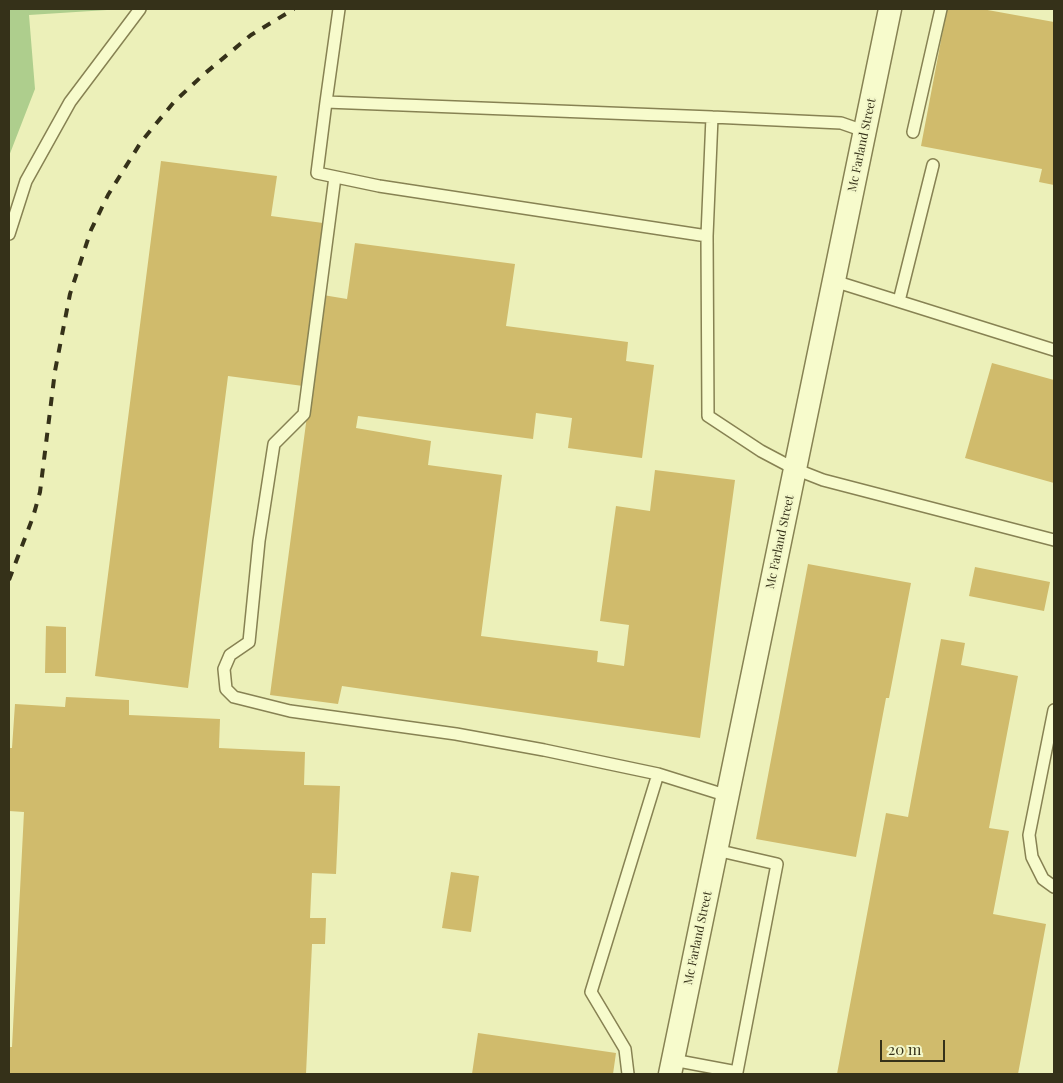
<!DOCTYPE html>
<style>
body{margin:0}
#map{position:relative;width:1063px;height:1083px;overflow:hidden;background:#ecf0b9;font-family:"Playfair Display",serif}
canvas{display:block}
.frame{position:absolute;inset:0;border:10px solid #353119;pointer-events:none}
.scale{position:absolute;left:880px;top:1040px;width:65px;height:22px;box-sizing:border-box;border:2px solid #353119;border-top:0;padding-left:6px;font-size:15px;line-height:18px;white-space:nowrap;color:#353119;-webkit-text-stroke:4px #f3f7c9;paint-order:stroke}
</style>
<div id="map">
<canvas width="1063" height="1083"></canvas>
<div class="frame"></div>
<div class="scale">20 m</div>
</div>
<script>
const context = document.querySelector('canvas').getContext('2d');
context.lineJoin = 'round';
function paint(path, color) { context.fillStyle = color; context.fill(path, 'evenodd'); }
const toPath = rows => new Path2D(rows.map(r => 'M' + r).join(''));
function strokePath(path, color, width, dash) { context.strokeStyle = color; context.lineWidth = width; context.lineCap = dash ? 'butt' : 'round'; context.setLineDash(dash || []); context.stroke(path); }
function drawText(font, color, halo, rows, align = 'center') {
  context.font = font + ' "Playfair Display",serif'; context.lineWidth = 4; context.setLineDash([]); context.textBaseline = 'middle'; context.strokeStyle = halo; context.fillStyle = color; for (const [text, x, y, turn = 0] of rows) {
    context.save(); context.translate(x, y); context.rotate((+turn || 0) * Math.PI / 180); context.textAlign = isNaN(turn) ? turn : align; if (halo) context.strokeText(text, 0, 0); context.fillText(text, 0, 0); context.restore();
  }
}
paint(toPath([
 [9,9,109,9,107,10,29,15,35,89,9,156]
]), '#aece8d');
paint(toPath([
 [947,9,982,9,1054,22,1054,185,1039,182,1042,169,921,146],
 [161,161,277,176,271,216,323,223,303,386,228,376,188,688,95,676],
 [355,243,515,264,506,326,628,342,626,361,654,365,642,458,568,448,572,418,536,413,533,439,358,416,356,428,431,441,428,465,502,475,481,636,598,651,597,662,624,666,629,625,600,621,616,506,650,511,655,470,735,480,700,738,342,686,338,704,270,695,323,295,347,299],
 [992,363,1054,380,1054,483,965,458],
 [808,564,911,583,889,698,886,698,856,857,756,839],
 [975,567,1050,582,1044,611,969,596],
 [46,626,66,627,66,673,45,673],
 [941,639,965,643,961,665,1018,676,989,828,1009,831,993,914,1046,924,1018,1074,837,1074,886,813,908,817],
 [66,697,129,700,129,715,220,719,219,748,305,752,304,785,340,786,336,874,312,873,310,918,326,918,325,944,312,944,306,1074,9,1074,9,1047,12,1047,24,812,9,811,9,748,12,748,15,704,65,707],
 [451,872,479,876,471,932,442,928],
 [478,1033,616,1053,613,1074,472,1074]
]), '#d0bb6c');
const service = toPath([
 [326,102,339,9],
 [712,117,707,236,379,186,317,173,326,102,712,117,841,123,864,131],
 [913,132,941,9],
 [335,177,304,414,274,444,259,541,249,642,230,655,224,669,226,689,234,697,290,711,456,734,544,750,658,774,728,796],
 [9,234,26,181,70,102,140,9],
 [707,236,708,416,761,451,795,469,823,480,1054,540],
 [834,281,1054,350],
 [899,301,933,165],
 [1054,710,1029,835,1032,857,1043,879,1054,887],
 [673,1060,737,1072,777,864,716,850],
 [628,1074,625,1049,591,992,658,774]
]);
const minor = toPath([
 [670,1074,890,9]
]);
strokePath(service, '#878253', 14);
strokePath(minor, '#878253', 25);
strokePath(service, '#f7fbcc', 11);
strokePath(minor, '#f7fbcc', 22);
strokePath(toPath([
 [9,580,33,517,40,492,55,371,70,294,91,230,108,195,141,142,174,102,203,75,251,35,294,9]
]), '#353119', 4, [9, 9]);
drawText('12px', '#353119', '#f3f7c9', [
 ["Mc Farland Street",862,145,-78],
 ["Mc Farland Street",780,542,-78],
 ["Mc Farland Street",698,938,-78]
]);
</script>
